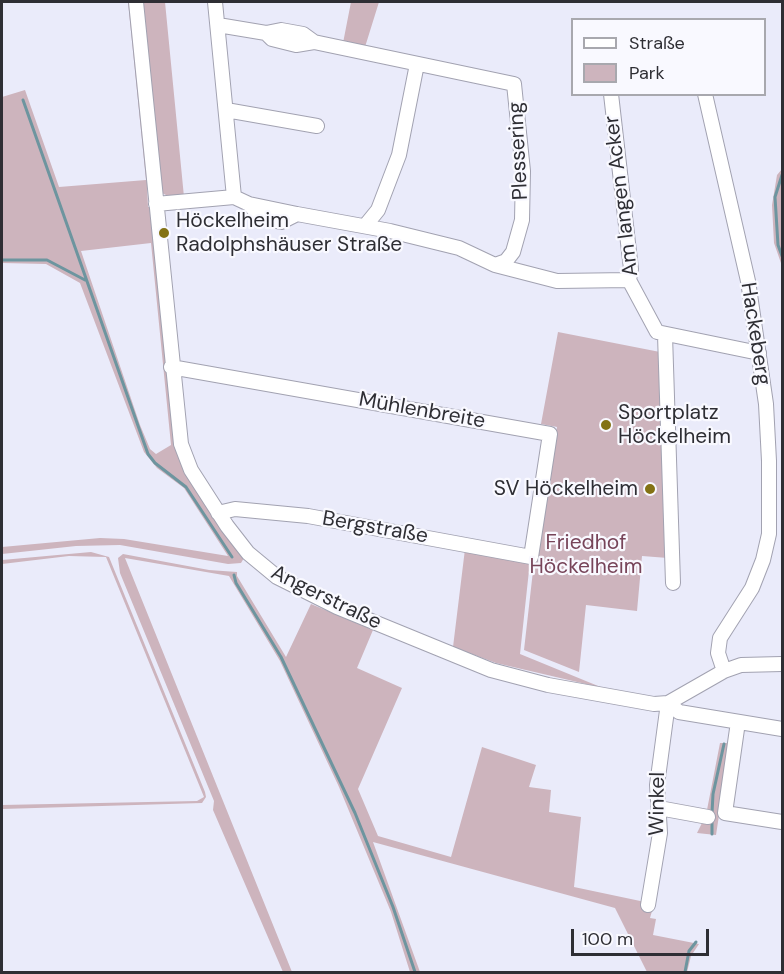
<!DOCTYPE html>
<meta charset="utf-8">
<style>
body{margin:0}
#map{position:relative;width:784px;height:974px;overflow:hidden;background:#eaebfa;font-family:"DM Sans",sans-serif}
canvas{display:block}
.frame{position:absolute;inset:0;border:3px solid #2e2e34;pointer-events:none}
.legend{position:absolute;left:571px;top:18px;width:195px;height:78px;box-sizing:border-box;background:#f9f9ff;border:2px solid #a8a8ae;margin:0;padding:8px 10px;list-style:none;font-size:18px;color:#2e2e34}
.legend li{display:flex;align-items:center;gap:12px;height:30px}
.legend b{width:30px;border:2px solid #a8a8ae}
.scale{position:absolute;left:571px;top:929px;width:138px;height:27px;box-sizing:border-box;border:3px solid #2e2e34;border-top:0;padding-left:8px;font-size:18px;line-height:21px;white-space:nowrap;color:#2e2e34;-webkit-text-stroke:4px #f9f9ff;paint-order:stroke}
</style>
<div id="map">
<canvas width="784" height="974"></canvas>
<div class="frame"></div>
<ul class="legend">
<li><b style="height:8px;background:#fff"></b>Straße</li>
<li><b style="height:16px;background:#cdb4bd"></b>Park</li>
</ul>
<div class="scale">100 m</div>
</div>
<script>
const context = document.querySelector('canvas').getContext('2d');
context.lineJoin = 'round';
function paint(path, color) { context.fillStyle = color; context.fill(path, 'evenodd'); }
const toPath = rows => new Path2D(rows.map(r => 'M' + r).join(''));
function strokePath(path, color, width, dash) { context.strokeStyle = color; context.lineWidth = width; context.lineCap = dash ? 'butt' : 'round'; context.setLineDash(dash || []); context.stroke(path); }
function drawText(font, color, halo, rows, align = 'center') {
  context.font = font + ' "DM Sans",sans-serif'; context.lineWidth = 4.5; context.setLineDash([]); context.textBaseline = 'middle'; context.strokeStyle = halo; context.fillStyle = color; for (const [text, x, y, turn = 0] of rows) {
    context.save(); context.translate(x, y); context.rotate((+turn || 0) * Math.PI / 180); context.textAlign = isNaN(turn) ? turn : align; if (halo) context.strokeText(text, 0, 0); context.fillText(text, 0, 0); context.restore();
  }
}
paint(toPath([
 [128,2,132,2,150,185,147,185,148,207,152,207,173,423,244,558,241,563,228,564,120,545,76,546,2,554,2,547,100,538,124,539,228,556,184,488,157,468,144,452,80,283,46,264,2,263,2,97,25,90,59,187,146,180],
 [151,243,171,445,156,454,150,449,140,425,81,251],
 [142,2,165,2,184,197,172,198,162,193],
 [351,2,379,2,365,47,343,43],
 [782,169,782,266,774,243,772,205,777,175],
 [558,332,660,352,668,558,642,556,637,611,586,605,579,672,524,650,534,562,557,427,541,424],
 [465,549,530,561,520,654,603,688,496,663,453,647],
 [91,552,109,557,205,792,206,797,202,803,2,809,2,805,197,801,204,797,106,557,69,556,2,564,2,560],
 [123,554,209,570,237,572,237,576,286,657,311,604,373,630,357,668,402,688,358,789,378,836,451,857,482,747,536,765,529,787,551,790,549,812,581,817,574,887,645,902,644,908,652,911,650,918,656,919,653,935,699,944,691,956,687,972,647,972,615,908,373,842,420,972,410,972,391,912,339,787,280,661,229,576,125,558,292,972,283,972,213,810,214,801,120,573,118,558],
 [720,743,730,743,716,835,697,833,706,815]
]), '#cdb4bd');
strokePath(toPath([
 [23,100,148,454,155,463,186,487,232,557],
 [782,175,775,197,778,245,782,256],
 [2,260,47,260,85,280],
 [234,575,236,583,281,657,355,813,393,907,415,972],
 [712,813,713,794,724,744],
 [712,834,712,820],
 [685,972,689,951,696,942]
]), '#6d959f', 3);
const minor = toPath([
 [136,2,181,444,191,470,227,526,248,553,277,577,337,607,491,670,548,685,654,704,668,703,724,671,741,665,782,664],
 [215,2,234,197],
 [218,25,266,33,281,30,303,34,314,42,514,84,523,171,522,220,513,252,506,261,495,265],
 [266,33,272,39,296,45,314,42],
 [611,94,631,269,629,280,657,332,759,353],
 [705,94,748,281,766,404,769,461,769,534,763,560,752,588,720,638,718,653,724,671],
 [226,110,317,126],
 [156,204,234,197,249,204,261,218,281,222,297,214,390,231,459,248,495,265,557,281,629,280],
 [249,204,297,214],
 [365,226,378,210,399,155,417,64],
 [665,335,673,583],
 [171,367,550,434,531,557,308,516,235,509,218,513],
 [738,722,725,813,782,822],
 [659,808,708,817],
 [648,905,660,833,657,785,668,703,679,712,782,729]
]);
strokePath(minor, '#a2a2b1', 16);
strokePath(minor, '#fff', 14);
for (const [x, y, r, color] of [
 [164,233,6,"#837214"],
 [606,425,6,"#837214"],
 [650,489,6,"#837214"]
]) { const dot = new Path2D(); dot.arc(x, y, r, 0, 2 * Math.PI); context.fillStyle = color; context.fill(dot); strokePath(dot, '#f9f9ff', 2); }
drawText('21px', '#2e2e34', '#f9f9ff', [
 ["Plessering",519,151,-93],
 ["Am langen Acker",622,196,-97],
 ["Hackeberg",755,334,81],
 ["Mühlenbreite",422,411,10],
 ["Bergstraße",375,528,10],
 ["Angerstraße",326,598,26],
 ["Winkel",658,804,-89]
]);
drawText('21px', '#2e2e34', '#f9f9ff', [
 ["Höckelheim",176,221],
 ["Radolphshäuser Straße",176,245],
 ["Sportplatz",618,413],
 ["Höckelheim",618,437],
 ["SV Höckelheim",638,489,"right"]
], 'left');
drawText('21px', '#774459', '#f9f9ff', [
 ["Friedhof",586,543],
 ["Höckelheim",586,567]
]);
</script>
